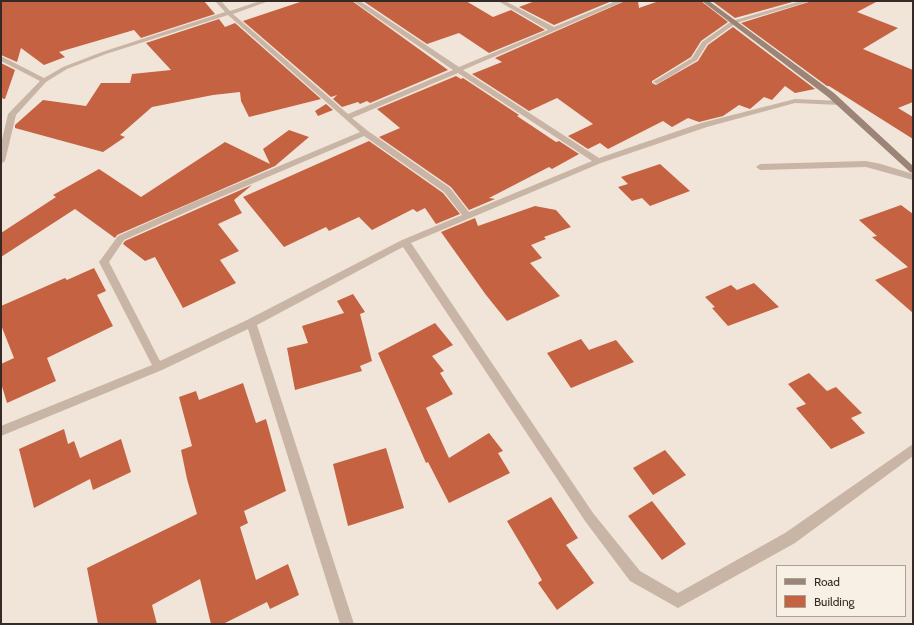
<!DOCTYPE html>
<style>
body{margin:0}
#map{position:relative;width:914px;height:625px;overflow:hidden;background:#f1e5d9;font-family:Cabin,sans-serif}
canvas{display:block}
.frame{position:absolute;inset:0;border:2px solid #342b26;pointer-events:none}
.legend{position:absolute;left:776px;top:565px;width:130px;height:52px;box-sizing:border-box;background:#f9f0e5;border:1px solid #aaa199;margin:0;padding:5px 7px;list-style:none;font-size:12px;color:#342b26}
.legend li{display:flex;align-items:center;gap:8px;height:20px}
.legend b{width:20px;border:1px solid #aaa199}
</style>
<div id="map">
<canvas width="914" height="625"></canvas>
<div class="frame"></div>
<ul class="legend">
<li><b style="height:5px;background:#9c8476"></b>Road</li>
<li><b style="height:11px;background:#c56242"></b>Building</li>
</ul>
</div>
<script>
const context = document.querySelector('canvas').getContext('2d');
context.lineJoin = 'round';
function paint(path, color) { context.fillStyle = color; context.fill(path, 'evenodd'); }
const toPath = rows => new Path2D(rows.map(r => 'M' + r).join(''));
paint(toPath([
 [1,1,204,1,215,14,141,38,134,30,59,52,65,57,44,65,21,48,17,62,1,55],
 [303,1,352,1,448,70,370,103,367,101,360,104,358,102,342,107,333,99,337,95,331,97,243,21],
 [363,1,466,1,493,17,511,10,545,30,489,53,459,33,427,44],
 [535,1,612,1,554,25,519,7],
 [625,1,638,1,639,8,659,1,701,1,728,22,701,41,691,57,652,81,652,83,656,85,698,61,708,45,733,27,815,89,795,93,785,86,772,100,764,97,750,109,739,105,723,116,699,122,688,118,672,127,663,121,608,149,600,143,588,149,568,136,593,124,557,98,529,111,472,74,502,62,495,58],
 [712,1,796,1,735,18],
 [812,1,878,1,857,12,898,28,863,49,913,70,913,102,898,108,913,117,913,139,829,86,827,86,741,23],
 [219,19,225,27,235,23,321,99,249,117,241,101,240,92,213,95,152,107,120,135,125,137,103,152,15,128,15,125,43,100,86,106,101,83,130,83,132,74,171,70,146,43],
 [1,63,15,70,5,99,1,98],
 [456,76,461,79,463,78,519,115,517,116,556,142,559,141,579,154,552,169,549,167,489,198,495,199,469,210,451,187,379,137,400,128,377,109],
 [326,104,333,110,318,116,315,111],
 [289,130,309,137,275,166,117,235,115,238,75,209,1,257,1,233,56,197,53,195,99,169,141,197,225,142,270,164,263,149],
 [369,141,443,193,460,214,436,224,425,208,417,212,413,209,372,230,359,217,329,231,326,227,284,247,243,197],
 [660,164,690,191,650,206,642,198,632,201,618,187,628,184,621,177],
 [252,185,234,200,242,213,218,224,239,251,220,260,236,283,183,308,155,257,145,261,123,244,125,241],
 [901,205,913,214,913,313,875,280,908,267,872,237,877,236,859,220],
 [535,206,556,210,571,227,544,237,546,239,531,245,542,258,530,263,560,296,507,321,486,295,441,232,475,218,478,226],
 [94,268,106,291,97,295,113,326,47,358,56,381,7,403,1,383,1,364,14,358,1,325,1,306,65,278,67,280],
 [754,283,779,307,728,326,712,308,715,307,705,297,731,285,737,290],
 [353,294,365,312,360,314,372,361,360,366,362,371,295,390,287,348,308,343,302,326,344,313,337,301],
 [435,323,453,345,432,356,444,371,440,373,453,394,426,408,449,458,489,433,503,451,498,453,510,473,449,503,428,462,426,463,378,353],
 [581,339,589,350,616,340,634,362,571,388,547,353],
 [809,373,827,391,836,387,862,413,851,418,865,433,831,449,796,408,806,404,788,384],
 [243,383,256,423,266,419,286,491,244,511,248,523,240,527,256,580,288,564,299,595,270,609,267,602,223,624,211,624,200,579,152,605,157,624,98,624,87,568,197,514,187,479,181,450,192,446,179,397,196,391,199,400],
 [64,429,68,444,74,441,80,458,121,439,131,472,93,490,90,479,34,508,19,449],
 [386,448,404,508,348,526,333,464],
 [665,450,686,475,653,495,633,468],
 [551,497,578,538,566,545,594,583,557,610,538,583,542,580,507,521],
 [652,501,686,544,662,560,628,516]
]), '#c56242');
paint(toPath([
 [866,161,881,164,913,174,913,180,866,167,760,170,756,167,760,164,866,161]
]), '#c9b5a5');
paint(toPath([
 [215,1,221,1,230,11,260,1,269,1,233,14,348,114,453,70,353,1,360,1,459,67,548,30,498,1,505,1,554,27,616,1,624,1,463,70,599,158,701,123,795,99,843,101,844,103,840,105,795,103,707,127,601,163,411,243,593,513,640,571,678,593,785,533,913,444,913,456,795,543,678,608,630,581,585,521,403,247,257,325,354,624,340,624,248,329,162,370,1,436,1,426,152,365,99,262,118,236,196,201,360,132,228,15,106,54,67,69,46,82,16,115,5,161,1,164,1,144,8,114,40,81,1,61,1,56,44,78,63,67,102,52,225,12,215,1],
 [458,73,592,161,469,212,450,188,368,131,352,118,458,73],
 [364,136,444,192,462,215,402,240,247,320,160,361,109,262,124,240,202,205,364,136],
 [801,1,811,1,736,23,707,44,697,60,659,83,657,84,653,82,692,58,702,42,732,21,801,1]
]), '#c9b5a5');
paint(toPath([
 [702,1,709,1,834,93,913,166,913,173,910,172,828,97,702,1]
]), '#9c8476');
</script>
